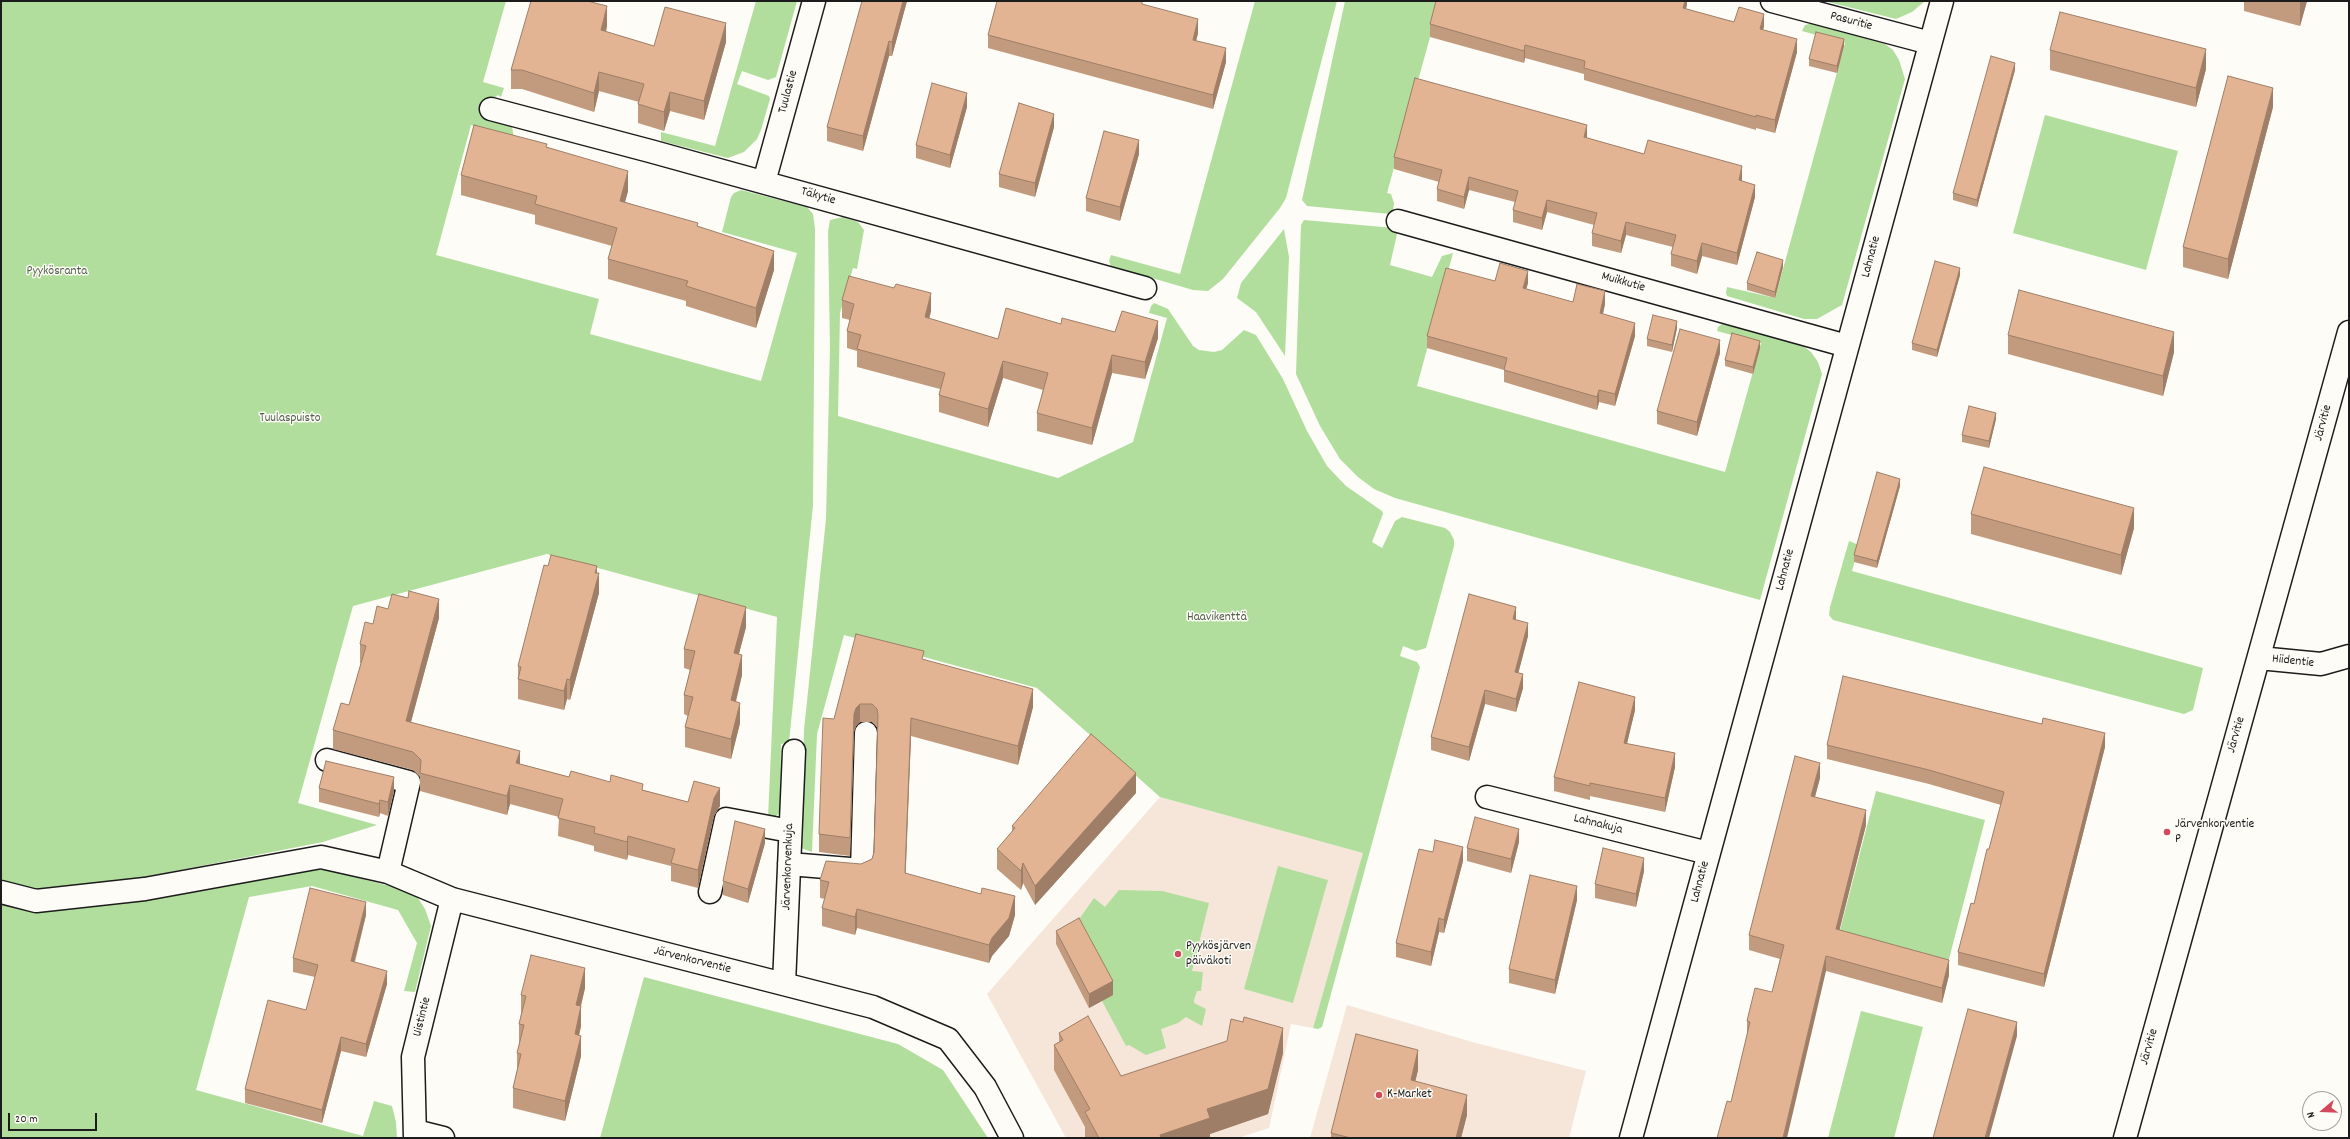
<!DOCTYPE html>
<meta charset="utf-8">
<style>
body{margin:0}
#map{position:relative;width:2350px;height:1139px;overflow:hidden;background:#fdfcf7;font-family:Dekko,sans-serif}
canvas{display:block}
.frame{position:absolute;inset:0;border:2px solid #1c1c1c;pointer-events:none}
.north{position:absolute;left:2302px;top:1091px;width:40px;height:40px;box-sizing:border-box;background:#fdfcf7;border:1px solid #a3a29f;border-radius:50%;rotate:251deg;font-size:11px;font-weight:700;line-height:16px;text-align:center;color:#1c1c1c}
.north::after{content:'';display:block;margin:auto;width:14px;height:18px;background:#d1495b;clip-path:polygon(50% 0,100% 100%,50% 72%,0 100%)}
.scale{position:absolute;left:8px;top:1113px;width:89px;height:18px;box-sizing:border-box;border:2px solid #1c1c1c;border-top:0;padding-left:5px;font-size:12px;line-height:14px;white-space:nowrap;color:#1c1c1c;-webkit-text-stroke:3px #fdfcf7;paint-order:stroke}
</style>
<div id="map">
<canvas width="2350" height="1139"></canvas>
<div class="frame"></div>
<div class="north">N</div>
<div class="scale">20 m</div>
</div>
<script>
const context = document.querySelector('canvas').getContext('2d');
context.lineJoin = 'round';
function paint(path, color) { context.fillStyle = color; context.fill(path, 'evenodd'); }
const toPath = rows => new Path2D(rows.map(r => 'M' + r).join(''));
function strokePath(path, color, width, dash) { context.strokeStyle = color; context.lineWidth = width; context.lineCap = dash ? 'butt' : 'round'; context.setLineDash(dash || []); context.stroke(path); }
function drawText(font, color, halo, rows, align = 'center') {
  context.font = font + ' Dekko,sans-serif'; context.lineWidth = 3; context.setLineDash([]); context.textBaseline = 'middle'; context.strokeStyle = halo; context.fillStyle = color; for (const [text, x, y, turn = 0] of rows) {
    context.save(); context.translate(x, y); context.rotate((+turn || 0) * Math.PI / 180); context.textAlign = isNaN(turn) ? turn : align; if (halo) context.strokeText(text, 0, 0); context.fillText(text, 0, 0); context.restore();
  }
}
paint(toPath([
 [1160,797,1364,853,1313,1028,1291,1024,1269,1128,1238,1138,1066,1138,987,994],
 [1347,1005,1472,1042,1586,1071,1569,1138,1310,1138]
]), '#f5e6d9');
paint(toPath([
 [1,1,506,1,483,82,504,88,501,97,498,95,494,98,488,118,490,122,495,121,512,127,514,137,471,125,436,255,599,299,590,334,761,381,797,253,722,232,731,197,734,193,741,190,807,207,813,214,815,229,813,505,789,742,781,744,780,812,775,817,768,818,777,617,547,554,353,606,298,803,377,825,323,842,140,878,141,898,312,870,326,870,406,890,416,895,425,909,431,926,415,992,404,991,417,943,398,910,312,886,249,897,196,1090,363,1136,374,1101,392,1106,396,1122,397,1138,1,1138],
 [756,1,797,1,776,77,768,80,742,71,737,84,769,96,770,99,761,130,757,139,744,152,728,158,661,141,661,132,715,146],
 [1255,1,1337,1,1286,198,1280,208,1223,279,1208,291,1193,290,1111,266,1109,261,1111,255,1180,274],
 [1345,1,1440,1,1387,193,1391,194,1394,203,1393,212,1390,214,1307,206,1302,200],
 [1824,1,1925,1,1912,12,1896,19],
 [1813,23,1885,44,1893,50,1899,60,1905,79,1842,305,1817,319,1804,319,1727,296,1726,293,1727,287,1775,298,1845,43,1802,31,1805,25],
 [2045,115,2178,151,2146,270,2013,233],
 [843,217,858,222,864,230,857,269,853,268,840,313,838,416,1058,478,1133,442,1167,318,1149,313,1151,306,1154,303,1168,309,1193,346,1199,350,1214,352,1222,350,1244,330,1256,335,1283,379,1307,431,1327,466,1346,486,1382,511,1383,514,1372,542,1382,548,1395,521,1402,517,1445,528,1450,532,1454,540,1454,546,1426,648,1416,651,1403,646,1400,656,1417,662,1420,667,1322,1027,1318,1029,1313,1028,1363,853,1160,797,1037,688,844,635,817,734,812,852,801,848,804,730,826,519,830,348,828,232,830,220],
 [1304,220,1394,228,1397,234,1390,265,1432,277,1442,256,1453,253,1417,386,1725,472,1761,343,1717,331,1718,327,1722,324,1798,342,1811,352,1818,362,1822,374,1760,600,1395,498,1374,489,1358,477,1340,459,1320,426,1296,374,1301,225],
 [1284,229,1289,257,1285,356,1256,312,1237,298,1241,283],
 [1849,541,1859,545,1852,571,2203,668,2193,710,2184,714,1833,620,1829,615,1830,607],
 [1876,791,1985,820,1948,963,1839,934],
 [1278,866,1328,880,1293,1003,1244,989],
 [1119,890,1162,891,1209,903,1192,971,1203,972,1201,991,1197,991,1194,1000,1194,1003,1206,1009,1202,1026,1186,1017,1178,1023,1161,1029,1166,1048,1146,1055,1129,1045,1126,1046,1102,1001,1073,928,1094,898,1105,907],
 [644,977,898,1044,943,1070,988,1138,600,1138],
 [1861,1011,1923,1027,1894,1138,1828,1138]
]), '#b1de9d');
const minor = toPath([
 [1772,1,1930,43],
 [491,109,650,151,1145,288],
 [764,182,814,1],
 [1398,221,1847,346],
 [2259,658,2321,664,2349,656],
 [327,760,409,782,388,872],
 [1487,797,1708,853],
 [789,864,862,870,866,733],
 [1,892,36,901,145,889,321,857,388,872,452,899,873,1007,948,1039,985,1087,1012,1138],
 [710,892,726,819,790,831],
 [784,984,794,751],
 [415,1131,443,1138],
 [415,1138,413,1057,452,899],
 [1631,1138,1942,1],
 [2125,1138,2349,332]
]);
strokePath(minor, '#1c1c1c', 25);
strokePath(minor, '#fdfcf7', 22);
paint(toPath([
 [907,1,892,56,889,56,863,151,827,141,827,127],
 [1687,1,1686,9,1734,22,1764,26,1763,30,1797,52,1775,133,1756,128,1756,130,1584,80,1584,74,1525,58,1524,63,1430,37,1430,24],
 [2244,1,2307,1,2300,26,2244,11],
 [1142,4,1198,33,1196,41,1226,62,1213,109,988,48,988,35],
 [607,26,606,32,654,46,726,42,704,120,670,111,664,131,638,123,638,104,639,102,599,91,594,112,522,89,511,89,511,70],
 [1844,46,1837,73,1809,66,1809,59],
 [2050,50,2206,69,2196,107,2050,70],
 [2015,70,1977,207,1953,200,1953,193],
 [967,107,950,168,916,158,916,145],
 [2273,107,2228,279,2183,267,2183,247],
 [1054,127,1035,197,999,187,999,174],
 [1587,137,1587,138,1644,154,1742,179,1742,181,1755,197,1737,265,1702,256,1697,274,1671,266,1671,254,1673,247,1626,235,1621,253,1592,246,1592,233,1594,225,1547,212,1542,230,1513,222,1513,210,1515,202,1469,190,1464,209,1437,201,1437,189,1439,182,1394,169,1394,157],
 [547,147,628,191,625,202,698,227,774,270,756,328,686,306,686,301,608,279,608,259,612,246,535,224,535,215,461,195,461,175],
 [1139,154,1120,221,1086,211,1086,198],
 [1783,267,1775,298,1747,290,1747,283],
 [1960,275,1937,357,1912,350,1912,343],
 [1495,281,1528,283,1526,289,1573,302,1605,304,1603,314,1635,336,1615,406,1599,402,1597,410,1504,382,1504,370,1427,348,1427,336],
 [842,300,931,311,929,319,998,339,1061,324,1158,338,1145,379,1112,373,1092,445,1037,431,1037,413,1043,390,1003,378,988,427,939,412,939,395,940,389,857,367,857,351,847,348,847,331,850,320,842,318],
 [1677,328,1672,352,1647,346,1647,339],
 [2008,335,2174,352,2163,396,2008,354],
 [1760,348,1753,374,1725,366,1725,360],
 [1720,353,1697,436,1657,424,1657,411],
 [1996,419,1989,448,1962,442,1962,435],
 [1900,486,1877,568,1854,562,1854,555],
 [1971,514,2134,528,2121,575,1971,534],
 [548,566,597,573,599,593,570,700,567,699,564,710,518,699,518,666],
 [388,609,439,618,411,722,520,764,569,777,643,790,688,802,720,806,714,816,698,888,671,881,671,866,628,855,627,860,594,851,594,846,558,836,559,817,510,804,507,815,420,791,420,777,413,770,333,749,333,730,349,705,361,663,360,663,360,644,373,624],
 [1516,620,1528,636,1518,673,1523,688,1516,712,1485,704,1469,761,1431,750,1431,737],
 [746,627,739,654,742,675,736,702,740,723,731,759,685,747,685,727,688,716,684,714,684,695,690,670,684,668,684,649],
 [924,659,1033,707,1018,765,911,736,905,874,1015,915,1009,936,992,956,989,963,857,928,855,935,822,926,822,908,825,899,820,898,820,880,861,864,872,859,874,852,878,732,877,727,872,722,860,722,856,726,854,732,850,856,819,852,819,834,834,719],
 [1635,710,1627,743,1675,767,1665,812,1590,796,1590,800,1554,791,1554,777],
 [1827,745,2105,747,2044,987,1958,965,1958,952,1974,904,2001,805,1929,784,1827,759],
 [1820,778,1815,797,1866,825,1839,930,1949,975,1942,1003,1826,971,1731,1102,1747,1035,1747,1021,1772,992,1780,959,1749,950,1749,935],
 [319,788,394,791,388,816,380,813,379,817,319,802],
 [1136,793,1035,905,1023,883,1021,890,997,869,997,849,1012,832,1012,826],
 [1519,842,1511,873,1467,861,1467,848],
 [765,843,748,903,723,895,723,881],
 [1463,861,1444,933,1439,932,1431,966,1396,957,1396,943],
 [1644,871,1636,907,1595,898,1595,884],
 [1577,900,1555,994,1509,983,1509,969],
 [366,915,355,962,387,984,366,1057,341,1051,322,1123,245,1103,245,1089,306,1010,315,977,293,972,293,958],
 [1056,931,1113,995,1089,1008,1056,944],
 [585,988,581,1006,581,1026,579,1035,581,1056,565,1121,513,1108,513,1088,517,1071,517,1053,519,1044,519,1024,521,1014,521,995],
 [1059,1033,1121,1076,1283,1053,1268,1114,1210,1134,1210,1138,1085,1138,1085,1127,1054,1070,1054,1045,1059,1042],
 [1418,1070,1415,1081,1467,1115,1461,1138,1331,1138,1331,1133]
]), '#c29b7e');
paint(toPath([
 [903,1,907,1,892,56,892,42],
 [1685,1,1687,1,1687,5,1683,20,1683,8],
 [2300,1,2307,1,2300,26],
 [607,6,607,26,601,49,601,30],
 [1764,14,1764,26,1760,42,1760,29],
 [1198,19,1198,33,1193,53,1193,40],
 [726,23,726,42,704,120,704,101],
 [1797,39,1797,52,1775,133,1775,120],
 [1844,39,1844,46,1837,73,1837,66],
 [889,41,889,56,863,151,863,136],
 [1525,45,1525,58,1524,63,1524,51],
 [1226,48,1226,62,1213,109,1213,95],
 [2206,49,2206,69,2196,107,2196,88],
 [2015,63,2015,70,1977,207,1977,200],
 [599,72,599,91,594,112,594,93],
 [2273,88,2273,107,2228,279,2228,259],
 [670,92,670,111,664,131,664,112],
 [967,93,967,107,950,168,950,155],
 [1054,114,1054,127,1035,197,1035,183],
 [1587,125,1587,137,1584,150,1584,137],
 [1139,140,1139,154,1120,221,1120,207],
 [1742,166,1742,179,1739,193,1739,180],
 [628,171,628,191,620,220,620,201],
 [1469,177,1469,190,1464,209,1464,197],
 [1755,185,1755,197,1737,265,1737,253],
 [1547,200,1547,212,1542,230,1542,218],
 [1626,222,1626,235,1621,253,1621,241],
 [1702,243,1702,256,1697,274,1697,261],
 [774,251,774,270,756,328,756,308],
 [1783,260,1783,267,1775,298,1775,292],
 [1960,268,1960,275,1937,357,1937,350],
 [1528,271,1528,283,1523,301,1523,288],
 [1605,291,1605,304,1600,326,1600,313],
 [931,293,931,311,925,335,925,317],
 [1158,321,1158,338,1145,379,1145,362],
 [1677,321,1677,328,1672,352,1672,345],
 [1635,323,1635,336,1615,406,1615,394],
 [2174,332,2174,352,2163,396,2163,376],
 [1720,340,1720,353,1697,436,1697,422],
 [1760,341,1760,348,1753,374,1753,367],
 [1112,355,1112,373,1092,445,1092,428],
 [1003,361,1003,378,988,427,988,409],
 [1599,390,1599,402,1597,410,1597,397],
 [1996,413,1996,419,1989,448,1989,441],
 [1900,479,1900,486,1877,568,1877,561],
 [2134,508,2134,528,2121,575,2121,555],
 [597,566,597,581,599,573,599,593,570,700,570,680],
 [439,599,439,618,406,740,406,721],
 [746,607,746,627,734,672,734,653],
 [1516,607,1516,621,1513,619],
 [1528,623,1528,636,1515,686,1515,672],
 [742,655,742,675,731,720,731,700],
 [1523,674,1523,688,1516,712,1516,699],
 [567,679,567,699,564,710,564,691],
 [1033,689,1033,707,1018,765,1018,746],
 [1485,690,1485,704,1469,761,1469,747],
 [1635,697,1635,710,1624,756,1624,743],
 [740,703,740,723,731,759,731,739],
 [860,704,860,722,856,726,854,732,850,856,854,714,856,708],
 [911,718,911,736,905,892,905,873],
 [2105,733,2105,747,2044,987,2044,974],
 [520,751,520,770,516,763],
 [1675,753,1675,767,1665,812,1665,798],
 [1820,763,1820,778,1811,811,1811,796],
 [1136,773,1136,793,1035,905,1035,886],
 [394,777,394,791,388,816,388,802],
 [510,785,510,804,507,815,507,796],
 [720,788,720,806,714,816,698,888,698,870,714,798],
 [380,800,380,813,379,817,379,804],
 [1866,810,1866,825,1836,944,1836,929],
 [765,829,765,843,748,903,748,889],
 [1519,829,1519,842,1511,873,1511,859],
 [628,836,628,855,627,860,627,842],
 [1463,847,1463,861,1444,933,1444,920],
 [1644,858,1644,871,1636,907,1636,894],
 [1023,863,1023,883,1021,890,1021,871],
 [1577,886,1577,900,1555,994,1555,980],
 [1015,896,1015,915,1009,936,992,956,989,963,989,945,992,938],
 [366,902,366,915,351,974,351,961],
 [857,909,857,928,855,935,855,917],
 [1439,918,1439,932,1431,966,1431,952],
 [1826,956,1826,971,1787,1138,1783,1138],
 [1949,960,1949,975,1942,1003,1942,988],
 [585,968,585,988,576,1025,576,1005],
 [387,971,387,984,366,1057,366,1044],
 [1113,981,1113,995,1089,1008,1089,994],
 [581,1006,581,1026,575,1054,575,1034],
 [2017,1022,2017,1036,1989,1138,1985,1138],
 [1283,1028,1283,1053,1268,1114,1210,1134,1210,1138,1160,1138,1160,1135,1207,1109],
 [581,1036,581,1056,565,1121,565,1101],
 [341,1037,341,1051,322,1123,322,1110],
 [1418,1050,1418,1070,1411,1100,1411,1080],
 [1467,1095,1467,1115,1461,1138,1456,1138]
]), '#9e7e67');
const building = toPath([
 [531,1,587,1,607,6,601,30,654,46,665,7,726,23,704,101,670,92,664,112,638,104,644,84,599,72,594,93,522,70,511,70,531,1],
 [862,1,903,1,892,42,889,41,863,136,827,127,862,1],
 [997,1,1142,1,1142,4,1198,19,1193,40,1226,48,1213,95,988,35,997,1],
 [1436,1,1685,1,1683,8,1734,22,1739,7,1764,14,1760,29,1797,39,1775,120,1756,115,1756,117,1584,68,1585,61,1525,45,1524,51,1430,24,1436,1],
 [2060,12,2206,49,2196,88,2050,50,2060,12],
 [1816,32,1844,39,1837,66,1809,59,1816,32],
 [1991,56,2015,63,1977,200,1953,193,1991,56],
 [2228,76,2273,88,2228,259,2183,247,2228,76],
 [1415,78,1587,125,1584,137,1644,154,1648,140,1742,166,1739,180,1755,185,1737,253,1702,243,1697,261,1671,254,1676,235,1626,222,1621,241,1592,233,1597,213,1547,200,1542,218,1513,210,1518,191,1469,177,1464,197,1437,189,1442,170,1394,157,1415,78],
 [932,83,967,93,950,155,916,145,932,83],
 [1019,103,1054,114,1035,183,999,174,1019,103],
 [474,125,547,144,546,147,628,171,620,201,698,223,697,226,774,251,756,308,686,286,688,281,608,259,617,228,535,204,537,196,461,175,474,125],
 [1104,131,1139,140,1120,207,1086,198,1104,131],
 [1757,252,1783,260,1775,292,1747,283,1757,252],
 [1935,261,1960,268,1937,350,1912,343,1935,261],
 [1500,263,1528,271,1523,288,1573,302,1577,284,1605,291,1600,313,1635,323,1615,394,1599,390,1597,397,1504,370,1507,358,1427,336,1446,268,1495,281,1500,263],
 [849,276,894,288,896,284,931,293,925,317,998,339,1006,308,1061,324,1062,318,1115,332,1122,311,1158,321,1145,362,1112,355,1092,428,1037,413,1048,373,1003,361,988,409,939,395,945,373,857,349,861,335,847,331,854,304,842,300,849,276],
 [2019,290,2174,332,2163,376,2008,335,2019,290],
 [1653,315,1677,321,1672,345,1647,339,1653,315],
 [1680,329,1720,340,1697,422,1657,411,1680,329],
 [1732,333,1760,341,1753,367,1725,360,1732,333],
 [1969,406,1996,413,1989,441,1962,435,1969,406],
 [1984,467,2134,508,2121,555,1971,514,1984,467],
 [1877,472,1900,479,1877,561,1854,555,1877,472],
 [551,555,597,566,595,573,599,573,570,680,567,679,564,691,518,679,521,667,518,666,544,565,548,566,551,555],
 [409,591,439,599,406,721,520,751,516,763,569,777,571,771,610,782,611,775,643,784,642,790,688,802,694,781,720,788,714,798,698,870,671,863,675,849,628,836,627,842,594,833,595,827,558,818,563,799,510,785,507,796,420,773,421,760,413,752,333,730,341,703,349,705,366,646,360,644,365,622,373,624,377,606,388,609,392,594,408,598,409,591],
 [699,594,746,607,734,653,742,655,731,700,740,703,731,739,685,727,693,697,684,695,695,651,684,649,699,594],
 [1469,594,1516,607,1513,619,1528,623,1515,672,1523,674,1516,699,1485,690,1469,747,1431,737,1469,594],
 [856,634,924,651,922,659,1033,689,1018,746,911,718,905,873,981,894,982,888,1015,896,1009,918,992,938,989,945,857,909,855,917,822,908,829,882,820,880,826,861,861,864,872,859,874,852,878,715,877,709,872,704,860,704,856,708,854,714,850,838,819,834,823,718,834,719,856,634],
 [1843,676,2042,724,2043,718,2105,733,2044,974,1958,952,1971,903,1974,904,1987,849,1989,849,2004,792,1929,770,1827,745,1843,676],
 [1579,682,1635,697,1624,743,1675,753,1665,798,1590,783,1590,786,1554,777,1579,682],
 [1091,734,1136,773,1035,886,1023,863,1021,871,997,849,1015,828,1012,826,1091,734],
 [1795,756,1820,763,1811,796,1866,810,1836,929,1949,960,1942,988,1826,956,1783,1138,1717,1138,1727,1101,1731,1102,1750,1022,1747,1021,1755,988,1772,992,1784,945,1749,935,1795,756],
 [326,761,394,777,388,802,380,800,379,804,319,788,326,761],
 [1475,817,1519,829,1511,859,1467,848,1475,817],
 [735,821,765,829,748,889,723,881,735,821],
 [1435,840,1463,847,1444,920,1439,918,1431,952,1396,943,1419,849,1433,852,1435,840],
 [1603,848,1644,858,1636,894,1595,884,1603,848],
 [1530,875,1577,886,1555,980,1509,969,1530,875],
 [310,888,366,902,351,961,387,971,366,1044,341,1037,322,1110,245,1089,268,1000,306,1010,318,965,293,958,310,888],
 [1079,918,1113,981,1089,994,1056,931,1079,918],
 [531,955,585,968,576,1005,581,1006,575,1034,581,1036,565,1101,513,1088,521,1054,517,1053,524,1025,519,1024,526,996,521,995,531,955],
 [1968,1009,2017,1022,1985,1138,1933,1138,1968,1009],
 [1088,1016,1121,1076,1227,1041,1231,1019,1243,1022,1244,1017,1283,1028,1268,1089,1207,1109,1210,1118,1160,1135,1161,1138,1099,1138,1085,1112,1090,1109,1054,1045,1063,1040,1059,1033,1088,1016],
 [1356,1034,1418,1050,1411,1080,1467,1095,1456,1138,1351,1138,1331,1133,1356,1034]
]);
paint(building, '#e2b493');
strokePath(building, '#9e7e67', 1);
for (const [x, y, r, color] of [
 [2167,832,4,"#d1495b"],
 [1178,954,4,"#d1495b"],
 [1379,1095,4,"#d1495b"]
]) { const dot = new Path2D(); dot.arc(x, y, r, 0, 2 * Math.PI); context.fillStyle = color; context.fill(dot); strokePath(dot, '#fdfcf7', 1.5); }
drawText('13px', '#1c1c1c', '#fdfcf7', [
 ["Pasuritie",1851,22,15],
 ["Tuulastie",789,92,-75],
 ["Täkytie",818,197,16],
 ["Lahnatie",1872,257,-75],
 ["Muikkutie",1623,283,16],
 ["Järvitie",2324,423,-75],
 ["Lahnatie",1786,570,-75],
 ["Hiidentie",2293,662,6],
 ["Järvitie",2237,735,-74],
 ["Lahnakuja",1598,825,14],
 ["Järvenkorvenkuja",789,867,-88],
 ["Lahnatie",1701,882,-75],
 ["Järvenkorventie",692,961,14],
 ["Uistintie",423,1017,-76],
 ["Järvitie",2150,1047,-74]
]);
drawText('13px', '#506049', '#fdfcf7', [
 ["Pyykösranta",57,272],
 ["Tuulaspuisto",290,419],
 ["Haavikenttä",1217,618]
]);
drawText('13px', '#1c1c1c', '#fdfcf7', [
 ["Järvenkorventie",2175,825],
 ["P",2175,840],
 ["Pyykösjärven",1186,947],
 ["päiväkoti",1186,962],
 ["K-Market",1387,1095]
], 'left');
</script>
